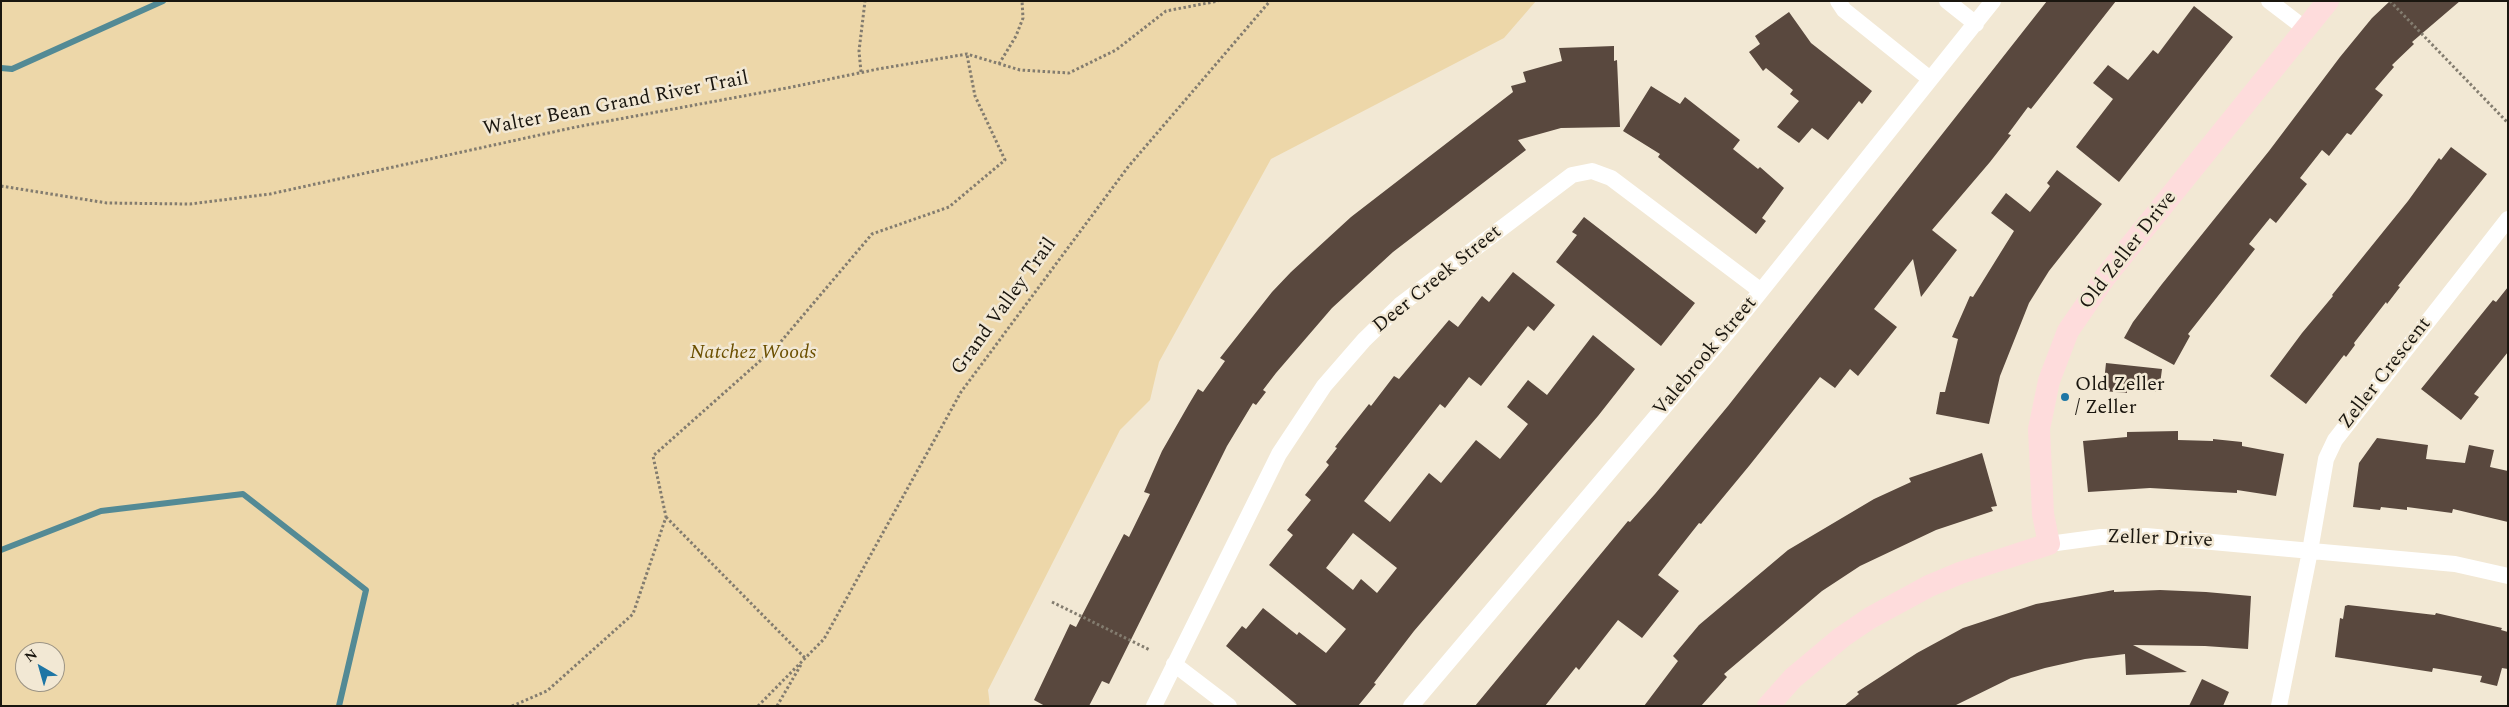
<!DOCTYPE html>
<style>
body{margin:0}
#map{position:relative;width:2509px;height:707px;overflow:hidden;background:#f2e8d4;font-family:Spectral,serif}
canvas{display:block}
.frame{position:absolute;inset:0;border:2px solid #1a160f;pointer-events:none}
.north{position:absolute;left:15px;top:642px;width:50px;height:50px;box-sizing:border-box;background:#f2e8d4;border:1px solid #9c9485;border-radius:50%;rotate:322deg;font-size:14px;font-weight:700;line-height:20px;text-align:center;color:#1a160f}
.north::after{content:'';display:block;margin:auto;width:18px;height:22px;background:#1e76a5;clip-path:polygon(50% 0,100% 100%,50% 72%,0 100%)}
</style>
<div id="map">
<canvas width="2509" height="707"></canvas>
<div class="frame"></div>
<div class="north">N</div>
</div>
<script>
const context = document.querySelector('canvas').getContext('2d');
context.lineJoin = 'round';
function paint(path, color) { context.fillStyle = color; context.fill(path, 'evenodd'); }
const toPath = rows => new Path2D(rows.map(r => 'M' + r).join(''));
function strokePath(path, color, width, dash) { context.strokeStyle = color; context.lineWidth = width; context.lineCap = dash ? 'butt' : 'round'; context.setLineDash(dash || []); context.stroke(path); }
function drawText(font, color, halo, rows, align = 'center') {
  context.font = font + ' Spectral,serif'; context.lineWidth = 5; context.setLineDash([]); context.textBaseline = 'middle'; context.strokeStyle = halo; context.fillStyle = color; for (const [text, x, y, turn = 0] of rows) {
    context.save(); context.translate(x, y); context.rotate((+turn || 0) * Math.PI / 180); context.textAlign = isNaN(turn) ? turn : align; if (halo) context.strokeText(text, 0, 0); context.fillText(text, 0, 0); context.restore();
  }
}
paint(toPath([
 [1,1,1536,1,1504,38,1271,159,1159,362,1150,400,1120,430,988,690,990,706,1,706],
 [25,652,55,652,55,682,25,682]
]), '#edd7a9');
strokePath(toPath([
 [1,68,12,69,163,1],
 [1,550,101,511,243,494,366,590,339,706]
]), '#538a95', 6);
paint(toPath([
 [2047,1,2116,1,2031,109,2028,107,2008,134,2011,135,1990,162,1932,230,1957,250,1921,297,1913,259,1874,309,1897,327,1866,366,1858,376,1850,369,1835,388,1820,377,1749,466,1701,524,1699,523,1658,575,1679,591,1642,638,1618,620,1579,670,1576,667,1545,706,1475,706,1628,521,1630,522,1655,494,1728,406],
 [2390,1,2460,1,2412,42,2414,44,2392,65,2394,67,2375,89,2383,95,2351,135,2347,133,2329,156,2322,150,2300,178,2307,184,2276,223,2270,218,2249,244,2255,249,2188,334,2190,336,2174,365,2124,338,2133,322,2162,284,2269,151,2340,57,2372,18],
 [2194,6,2233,37,2119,182,2076,147,2113,99,2093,83,2108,65,2128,80,2153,50,2158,54],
 [1789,12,1811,43,1872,91,1862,104,1859,101,1828,140,1812,128,1799,143,1777,127,1799,101,1790,94,1793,90,1766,68,1763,71,1749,52,1760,44,1755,36],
 [1614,46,1614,61,1617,60,1620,127,1561,128,1518,140,1526,150,1393,252,1332,308,1276,373,1263,390,1266,392,1256,405,1253,403,1227,446,1109,684,1102,681,1089,706,1045,706,1034,700,1070,624,1076,627,1124,534,1129,537,1150,494,1144,492,1162,451,1189,404,1198,389,1203,392,1225,361,1220,358,1272,292,1291,272,1351,217,1513,92,1511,86,1526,82,1523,72,1562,61,1559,48],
 [1651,86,1680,104,1685,97,1740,140,1733,149,1758,169,1760,167,1784,188,1762,218,1766,221,1756,234,1658,157,1660,154,1623,131],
 [2451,147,2487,174,2398,286,2400,287,2387,304,2386,302,2354,343,2355,345,2346,357,2344,355,2306,404,2270,376,2302,333,2333,296,2332,295,2408,201,2439,158,2441,160],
 [2057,170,2102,204,2049,271,2029,303,2000,376,1989,424,1936,414,1940,392,1945,392,1958,339,1952,337,1970,296,1973,297,2014,231,1991,213,2006,193,2030,212,2050,186,2047,183],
 [1584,217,1695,303,1661,346,1556,262,1577,235,1572,232],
 [1513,272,1555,305,1534,331,1528,326,1481,386,1469,377,1445,408,1440,404,1364,501,1390,522,1429,473,1441,483,1476,440,1500,459,1528,424,1507,407,1528,380,1547,395,1593,335,1635,369,1598,416,1414,631,1374,683,1376,684,1358,706,1298,706,1226,646,1242,626,1246,629,1263,608,1297,635,1299,632,1326,653,1346,629,1269,565,1293,535,1287,530,1311,500,1305,495,1329,465,1326,462,1337,448,1335,447,1369,404,1371,406,1394,376,1399,379,1449,320,1458,327,1482,296,1489,302],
 [1353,533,1397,568,1377,593,1361,579,1353,590,1326,568],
 [2508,287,2508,352,2474,394,2479,397,2461,420,2421,389,2493,300,2496,302],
 [2106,363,2162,369,2159,392,2127,389,2127,393,2103,391],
 [2178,431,2178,440,2213,441,2213,439,2242,442,2242,446,2284,454,2276,496,2237,490,2237,493,2150,488,2088,492,2083,441,2127,437,2127,432],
 [2377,438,2428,445,2426,459,2465,463,2469,445,2494,450,2490,467,2508,471,2508,522,2453,509,2452,513,2407,507,2407,510,2381,507,2380,510,2353,507,2359,463],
 [1982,453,1997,506,1991,507,1993,511,1936,530,1860,566,1822,591,1724,674,1727,677,1701,706,1644,706,1678,661,1673,656,1699,625,1788,550,1874,499,1911,482,1909,478],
 [2114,590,2114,592,2160,590,2206,592,2251,596,2248,649,2205,646,2133,645,2187,672,2126,675,2125,654,2085,659,2045,668,2011,678,1954,706,1844,706,1859,694,1857,692,1917,653,1963,628,2036,604],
 [2348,605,2435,615,2436,613,2502,628,2501,630,2508,632,2508,669,2502,668,2497,686,2480,682,2482,676,2433,668,2432,672,2335,657,2340,618,2343,619,2345,606],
 [2202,679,2229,692,2223,706,2189,706]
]), '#59483e');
strokePath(toPath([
 [2390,1,2508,123],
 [999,64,1016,36,1023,18,1022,1],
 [861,72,859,51,865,1],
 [1,186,107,203,190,204,270,194,576,127,792,87,878,69,967,54,1020,70,1069,73,1116,50,1166,11,1218,1],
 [666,517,805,658],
 [1052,602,1150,650],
 [512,706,547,691,633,614,666,517,653,456,778,345,872,234,949,207,1005,160,975,96,967,55],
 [758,706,824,639,961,392,1128,167,1270,1],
 [777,706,802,663]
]), '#837c6f', 3, [2.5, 2.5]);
strokePath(toPath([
 [1838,1,1844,10,1930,79],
 [1947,1,1976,24],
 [2269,1,2307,30],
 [2049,544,2101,537,2146,536,2455,564,2508,576],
 [1174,664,1229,706],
 [1154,706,1279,454,1324,386,1364,340,1400,305,1572,175,1592,171,1611,178,1761,291],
 [1411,706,1737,321,1993,1],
 [2279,706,2310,551,2326,459,2335,440,2508,219]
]), '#fff', 16);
strokePath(toPath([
 [1768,706,1793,678,1842,637,1870,618,1929,586,1960,573,2049,544,2043,514,2039,429,2049,381,2068,331,2106,276,2328,1]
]), '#fedcdc', 22);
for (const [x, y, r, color] of [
 [2065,397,5,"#1e76a5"]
]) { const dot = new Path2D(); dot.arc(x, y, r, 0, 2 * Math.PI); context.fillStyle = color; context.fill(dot); strokePath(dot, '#f2e8d4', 2); }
drawText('20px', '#1a160f', '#f2e8d4', [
 ["Walter Bean Grand River Trail",616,105,-11],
 ["Old Zeller Drive",2129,251,-52],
 ["Deer Creek Street",1438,280,-39],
 ["Grand Valley Trail",1005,307,-54],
 ["Valebrook Street",1706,357,-50],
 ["Zeller Crescent",2386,374,-52],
 ["Zeller Drive",2160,540,2]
]);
drawText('italic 20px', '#6b4f00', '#f2e8d4', [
 ["Natchez Woods",753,354]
]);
drawText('20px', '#1a160f', '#f2e8d4', [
 ["Old Zeller",2075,386],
 ["/ Zeller",2075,409]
], 'left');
</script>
